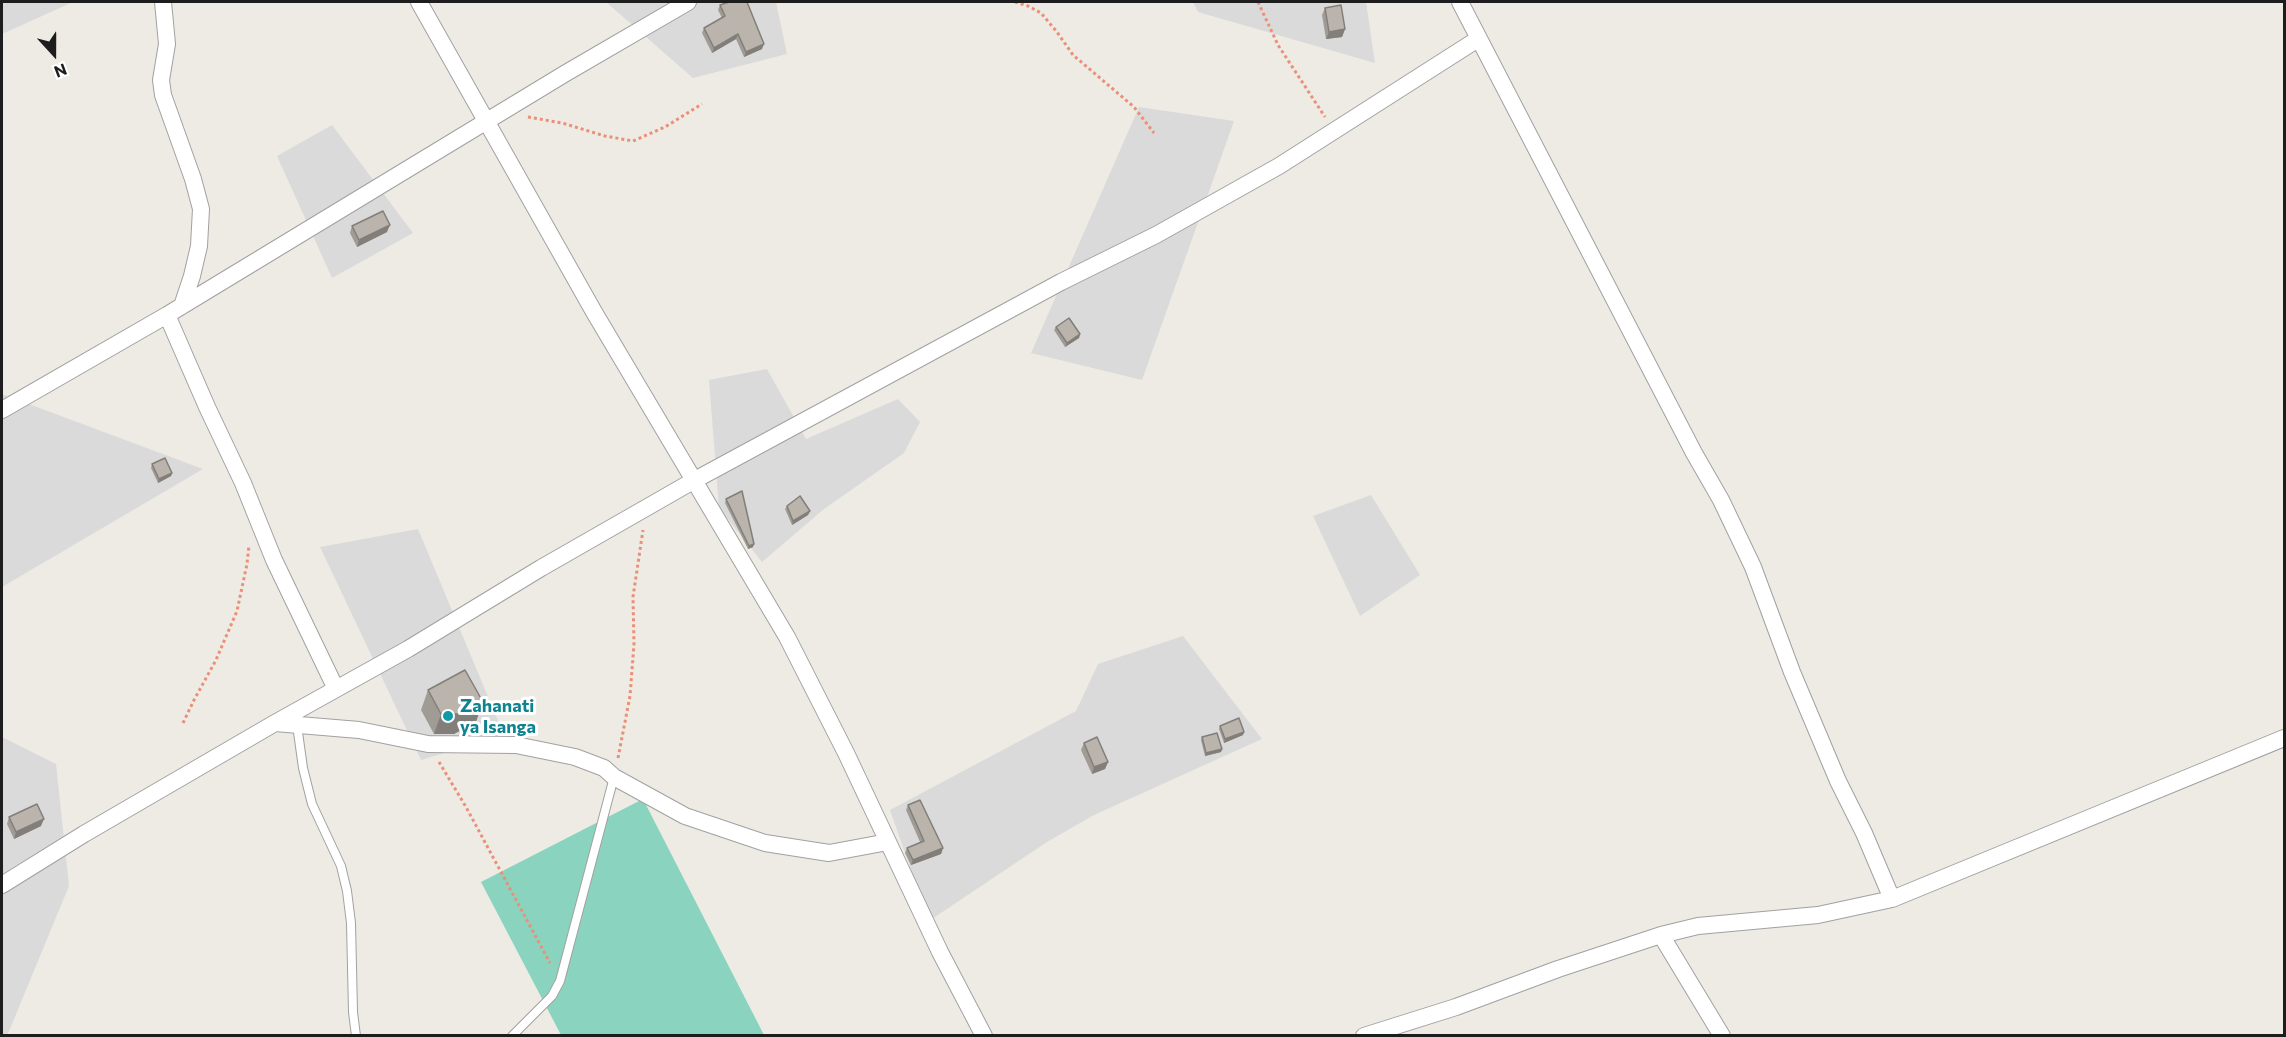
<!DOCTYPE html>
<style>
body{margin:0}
#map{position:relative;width:2286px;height:1037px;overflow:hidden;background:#edebe4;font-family:Commissioner,sans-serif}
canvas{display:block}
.frame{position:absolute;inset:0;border:3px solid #1d1d1d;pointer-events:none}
.north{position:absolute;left:24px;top:24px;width:60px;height:60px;-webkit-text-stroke:4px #fff;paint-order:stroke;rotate:159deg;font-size:16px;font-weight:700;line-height:24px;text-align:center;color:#1d1d1d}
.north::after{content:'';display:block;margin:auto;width:21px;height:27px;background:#1d1d1d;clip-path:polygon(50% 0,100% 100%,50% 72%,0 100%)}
</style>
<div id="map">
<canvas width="2286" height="1037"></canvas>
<div class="frame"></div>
<div class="north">N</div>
</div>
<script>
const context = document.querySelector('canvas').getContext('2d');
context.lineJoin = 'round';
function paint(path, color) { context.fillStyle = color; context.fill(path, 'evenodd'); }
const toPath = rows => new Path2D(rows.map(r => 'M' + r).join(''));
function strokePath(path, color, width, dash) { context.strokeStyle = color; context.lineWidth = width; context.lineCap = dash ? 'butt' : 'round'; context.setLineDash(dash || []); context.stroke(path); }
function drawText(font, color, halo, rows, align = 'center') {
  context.font = font + ' Commissioner,sans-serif'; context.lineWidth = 6; context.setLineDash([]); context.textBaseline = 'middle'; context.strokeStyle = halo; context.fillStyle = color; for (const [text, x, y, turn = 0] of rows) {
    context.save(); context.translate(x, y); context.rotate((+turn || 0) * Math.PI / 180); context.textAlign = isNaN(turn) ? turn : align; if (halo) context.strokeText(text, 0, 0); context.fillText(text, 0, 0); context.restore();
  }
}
paint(toPath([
 [2,2,73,2,2,34],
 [606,2,776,2,787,54,693,78],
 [1193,2,1366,2,1375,63,1198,12],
 [1139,107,1234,121,1142,380,1031,353],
 [332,125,413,233,332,278,277,156],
 [767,369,806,439,898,399,920,422,904,453,824,509,762,562,719,508,709,380],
 [2,394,203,469,2,587],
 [1371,495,1420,575,1360,616,1313,516],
 [418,529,504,735,421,760,320,547],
 [1183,636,1262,739,1094,815,1047,842,929,921,890,810,1076,711,1098,664],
 [2,737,56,764,69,886,7,1036,2,1035]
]), '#dbdada');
paint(toPath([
 [643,799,764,1035,561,1035,481,882]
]), '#8ad4bf');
const service = toPath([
 [297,725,303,768,312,804,341,866,347,891,351,923,353,1012,356,1036],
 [512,1036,552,996,560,981,614,777]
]);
const minor = toPath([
 [163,2,167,44,161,80,163,95,193,179,201,209,199,246,192,276,182,306],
 [419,2,594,312,787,637,846,753,940,952,984,1036],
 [1460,2,1694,453,1721,500,1753,567,1792,672,1838,781,1864,833,1892,899],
 [167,315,207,407,243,483,274,560,336,689],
 [2,410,167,315,566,73,688,2],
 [275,723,359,730,428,744,516,745,575,757,604,768,614,777,685,816,765,843,829,853,888,842],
 [2,885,84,834,275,723,408,649,541,568,693,481,1061,282,1156,235,1279,166,1478,39],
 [1661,935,1722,1036],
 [1364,1036,1456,1007,1558,969,1661,935,1698,926,1818,915,1892,899,2284,738]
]);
strokePath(service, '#a1a1a1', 10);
strokePath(minor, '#a1a1a1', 18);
strokePath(toPath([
 [1015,2,1028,6,1041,13,1057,32,1073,55,1134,107,1154,133],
 [1258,2,1278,45,1325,117],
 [528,117,562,123,605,136,633,141,665,127,702,104],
 [183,723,194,700,216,660,237,611,247,564,249,545],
 [618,758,630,696,634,644,633,597,643,530],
 [439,762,466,807,550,963]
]), '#eb8f77', 3, [3, 3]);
strokePath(service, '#fff', 8);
strokePath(minor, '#fff', 16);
paint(toPath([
 [720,5,762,49,744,57,736,39,712,53,702,33,704,28,722,18,718,10],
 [1325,8,1345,29,1342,37,1326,39,1322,15],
 [352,226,387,232,357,247,350,233],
 [1056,327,1080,334,1079,338,1065,347,1054,330],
 [152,464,172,473,171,476,158,483,151,468],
 [726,499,753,547,748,549,725,503],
 [787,506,810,511,808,515,792,525,785,509],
 [428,690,476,722,454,734,434,734,421,710],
 [1220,726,1244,732,1243,735,1224,743,1219,729],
 [1202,737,1222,749,1221,752,1205,756,1201,740],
 [1084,743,1108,762,1105,769,1092,774,1081,750],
 [908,805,943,848,941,854,911,865,905,853,907,848,920,842,906,810],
 [9,817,41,826,14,839,7,824]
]), '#a09b95');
paint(toPath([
 [1345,29,1342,37,1326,39,1329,32],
 [738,34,736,39,712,53,714,48],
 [764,44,762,49,744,57,746,52],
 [390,225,387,232,357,247,359,240],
 [1080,334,1079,338,1065,347,1067,343],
 [172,473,171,476,158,483,159,479],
 [810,511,808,515,792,525,793,521],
 [754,544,753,547,748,549,749,546],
 [483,702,476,722,454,734,434,734,441,714],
 [1244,732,1243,735,1224,743,1225,739],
 [1222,749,1221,752,1205,756,1206,753],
 [1108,762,1105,769,1092,774,1094,767],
 [44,819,41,826,14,839,16,832],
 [943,848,941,854,911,865,913,860]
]), '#827e79');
const building = toPath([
 [729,2,747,2,764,44,746,52,738,34,714,48,704,28,725,16,720,5,729,2],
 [1341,5,1345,29,1329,32,1325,8,1341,5],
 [383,211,390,225,359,240,352,226,383,211],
 [1069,318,1080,334,1067,343,1056,327,1069,318],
 [165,458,172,473,159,479,152,464,165,458],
 [742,491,754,544,749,546,726,499,742,491],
 [800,496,810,511,793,521,787,506,800,496],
 [465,670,483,702,461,714,441,714,428,690,465,670],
 [1239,718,1244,732,1225,739,1220,726,1239,718],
 [1217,733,1222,749,1206,753,1202,737,1217,733],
 [1097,737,1108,762,1094,767,1084,743,1097,737],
 [920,800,943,848,913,860,907,848,924,841,908,805,920,800],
 [37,804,44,819,16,832,9,817,37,804]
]);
paint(building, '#bab4ad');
strokePath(building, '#827e79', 1.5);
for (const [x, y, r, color] of [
 [448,716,6,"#0f9aa8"]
]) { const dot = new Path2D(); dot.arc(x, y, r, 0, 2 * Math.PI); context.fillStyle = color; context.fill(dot); strokePath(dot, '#fff', 2); }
drawText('bold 18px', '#0d838f', '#fff', [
 ["Zahanati",460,706],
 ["ya Isanga",460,727]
], 'left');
</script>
